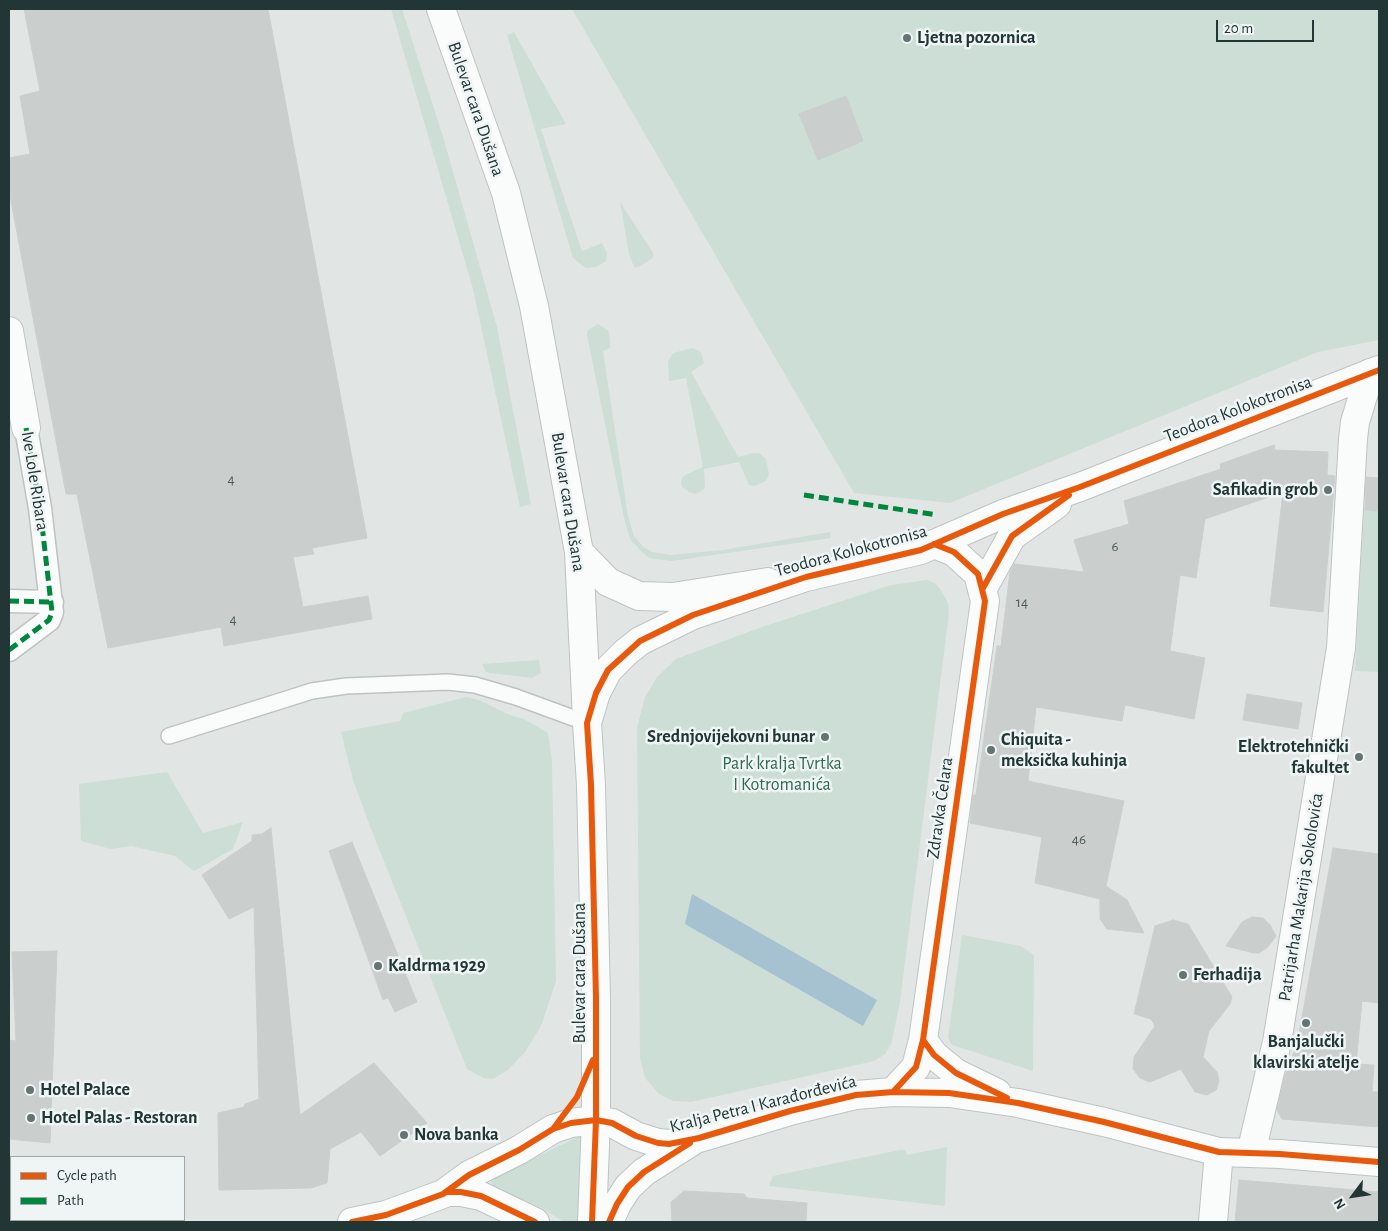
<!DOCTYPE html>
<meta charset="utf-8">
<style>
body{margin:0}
#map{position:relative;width:1388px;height:1231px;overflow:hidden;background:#e1e6e5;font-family:"Alegreya Sans",sans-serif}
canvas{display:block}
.frame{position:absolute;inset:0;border:10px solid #223635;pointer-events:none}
.legend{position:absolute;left:10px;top:1156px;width:175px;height:65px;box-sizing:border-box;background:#eff5f4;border:1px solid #9da9a8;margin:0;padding:6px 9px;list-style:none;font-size:15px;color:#223635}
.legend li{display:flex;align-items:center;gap:10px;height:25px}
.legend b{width:25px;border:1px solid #9da9a8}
.north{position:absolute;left:1328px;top:1171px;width:50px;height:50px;-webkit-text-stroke:4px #eff5f4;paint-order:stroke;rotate:239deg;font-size:14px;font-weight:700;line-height:20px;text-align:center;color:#223635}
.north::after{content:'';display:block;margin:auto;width:18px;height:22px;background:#223635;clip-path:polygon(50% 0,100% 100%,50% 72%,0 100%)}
.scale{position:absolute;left:1216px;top:20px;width:98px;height:22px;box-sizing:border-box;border:2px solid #223635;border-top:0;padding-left:6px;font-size:15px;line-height:18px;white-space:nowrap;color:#223635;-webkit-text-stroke:4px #eff5f4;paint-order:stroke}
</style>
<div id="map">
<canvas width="1388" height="1231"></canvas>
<div class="frame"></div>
<ul class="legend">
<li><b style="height:6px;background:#e8590c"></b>Cycle path</li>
<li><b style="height:6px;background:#00873e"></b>Path</li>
</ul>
<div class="north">N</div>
<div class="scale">20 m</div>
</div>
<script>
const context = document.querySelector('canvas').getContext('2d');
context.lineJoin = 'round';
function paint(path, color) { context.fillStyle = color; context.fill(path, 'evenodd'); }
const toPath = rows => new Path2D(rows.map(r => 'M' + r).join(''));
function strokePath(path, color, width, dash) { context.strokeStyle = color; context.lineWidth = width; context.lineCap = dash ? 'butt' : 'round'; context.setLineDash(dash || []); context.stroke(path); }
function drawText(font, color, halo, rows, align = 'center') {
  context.font = font + ' "Alegreya Sans",sans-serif'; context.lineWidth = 5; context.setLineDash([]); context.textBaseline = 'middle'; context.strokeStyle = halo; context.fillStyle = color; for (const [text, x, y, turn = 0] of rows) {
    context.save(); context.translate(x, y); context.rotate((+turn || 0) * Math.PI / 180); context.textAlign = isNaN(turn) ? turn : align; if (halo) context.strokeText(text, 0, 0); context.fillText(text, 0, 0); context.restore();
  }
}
paint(toPath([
 [391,9,402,9,444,140,497,327,531,504,520,507,473,289],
 [572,9,1379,9,1379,340,1318,352,950,503,854,493],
 [514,32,566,124,541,129,582,251,602,243,607,253,606,261,596,267,586,268,573,258,507,35],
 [620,202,653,253,653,258,638,267,634,267,629,254],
 [598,324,608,330,610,339,610,348,603,351,628,516,634,536,643,547,652,552,670,555,723,550,830,532,831,538,672,561,649,558,641,551,630,539,624,518,587,335,588,330],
 [693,348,701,352,704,363,691,372,738,457,753,453,759,453,766,459,769,474,766,481,754,486,749,485,739,462,704,469,705,487,703,490,696,494,689,492,682,487,681,482,683,476,703,467,686,378,669,381,668,361,673,353],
 [1364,510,1379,511,1379,672,1355,671],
 [927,580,935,583,941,590,948,603,949,613,900,1002,891,1045,885,1054,874,1061,691,1102,673,1101,659,1094,645,1078,640,1058,637,728,645,697,657,677,676,659,759,628,891,585],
 [539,660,541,673,532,678,490,673,486,672,482,664],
 [466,697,479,700,510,715,524,719,548,733,552,762,556,981,541,1026,525,1052,508,1070,493,1079,483,1078,467,1069,371,829,353,780,341,732,400,721,403,713],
 [167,772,203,833,243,822,233,849,194,871,175,856,131,846,111,849,81,841,79,784],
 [962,935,1021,946,1034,955,1033,1071,952,1045,948,1038],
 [580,1136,586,1140,581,1216,578,1222,564,1222,540,1207,493,1188,491,1181,505,1172],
 [947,1147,945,1206,769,1186,773,1176,900,1150,905,1150,907,1155]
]), '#ccded5');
paint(toPath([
 [692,894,877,1000,863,1026,685,924]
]), '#a6c1d0');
const building = toPath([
 [24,9,268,9,367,538,312,548,314,554,293,557,303,607,368,596,372,619,224,646,221,627,108,648,77,494,66,494,9,190,9,158,30,154,20,96,40,91,24,9],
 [846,96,863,141,818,160,799,114,846,96],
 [1274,445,1275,450,1328,452,1327,475,1335,476,1323,612,1270,606,1283,492,1205,519,1196,578,1180,575,1170,651,1205,658,1194,719,1125,705,1122,721,1036,707,1028,781,1124,801,1106,886,1127,900,1144,933,1107,929,1100,919,1100,899,1035,883,1042,837,970,823,973,795,976,795,997,646,1001,646,1010,572,1014,564,1084,572,1074,540,1129,524,1124,501,1221,469,1220,464,1274,445],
 [1366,477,1379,478,1379,511,1365,510,1366,477],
 [1247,694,1302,703,1298,729,1243,720,1247,694],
 [271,828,300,1115,374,1063,427,1123,380,1156,361,1132,330,1149,327,1183,311,1188,219,1190,218,1113,244,1107,245,1104,259,1099,254,907,229,919,202,875,252,841,252,835,262,834,271,828],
 [352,842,417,1002,395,1012,388,998,383,1000,329,851,352,842],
 [1333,848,1379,854,1379,1003,1362,1001,1356,1064,1374,1065,1372,1092,1379,1092,1379,1127,1282,1119,1277,1110,1285,1076,1297,1044,1333,848],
 [1252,917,1263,918,1270,925,1276,936,1268,947,1259,953,1254,953,1226,946,1242,922,1252,917],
 [1173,920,1188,924,1232,997,1230,1004,1209,1031,1203,1057,1217,1072,1219,1081,1216,1090,1207,1095,1195,1092,1181,1069,1150,1082,1140,1078,1133,1069,1134,1057,1155,1026,1151,1019,1134,1014,1155,926,1173,920],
 [57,951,50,1143,9,1139,9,1040,16,1041,12,952,57,951],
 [1239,1180,1379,1192,1379,1222,1235,1222,1239,1180],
 [684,1191,744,1194,747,1198,807,1203,806,1222,672,1222,671,1202,684,1191]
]);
paint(building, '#cacfce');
strokePath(building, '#cacfce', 1);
const service = toPath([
 [169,736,312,691,346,686,448,682,475,685,516,697,587,723]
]);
const pedestrian = toPath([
 [9,601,52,602],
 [9,650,49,620,52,612,40,508,26,428]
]);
const minor = toPath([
 [9,331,26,428],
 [1251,1153,1277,1042,1341,648,1353,439,1355,422,1370,373],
 [1213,1222,1219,1152]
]);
const tertiary = toPath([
 [441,9,506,193,534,306,579,552,587,719],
 [934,544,1003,514,1080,487,1379,370],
 [579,552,608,582,639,596,673,597,768,582],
 [983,588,1012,536,1057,504]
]);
const secondary = toPath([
 [923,1040,934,1055,956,1073,997,1093],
 [448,1192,461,1192,481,1196,535,1222],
 [352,1222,386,1215,443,1194,469,1175,519,1150,553,1129,571,1123,596,1120,612,1123,636,1136,658,1143,669,1144,699,1138,790,1111,856,1095,893,1092,949,1093,1018,1103,1104,1122,1219,1152,1280,1154,1379,1162],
 [592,1222,596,1120,596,998,591,785,587,723,596,693,608,670,625,653,640,641,693,615,806,577,921,550,934,544,954,552,978,574,985,601,923,1040,916,1067,893,1092],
 [609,1222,617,1204,628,1187,644,1172,691,1142]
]);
strokePath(service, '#bec3c2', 18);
strokePath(pedestrian, '#bec3c2', 25);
strokePath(minor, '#bec3c2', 30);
strokePath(tertiary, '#bec3c2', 30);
strokePath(secondary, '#bec4c3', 30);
strokePath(service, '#fafbfb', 15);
strokePath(pedestrian, '#fafbfb', 22);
strokePath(minor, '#fafbfb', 28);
strokePath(tertiary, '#fafbfb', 28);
strokePath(secondary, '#fafbfb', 28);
strokePath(toPath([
 [804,495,937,515],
 [9,601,52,602],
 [9,650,49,620,52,612,40,508,26,428]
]), '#00873e', 5, [10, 5]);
strokePath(toPath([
 [983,588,1012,536,1069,495],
 [923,1040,934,1055,956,1073,1007,1098],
 [893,1092,916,1067,923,1040,985,601,978,574,954,552,934,544],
 [553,1129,577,1097,593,1060],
 [448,1192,461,1192,481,1196,535,1222],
 [352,1222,386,1215,443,1194,469,1175,519,1150,553,1129,571,1123,596,1120,612,1123,636,1136,658,1143,669,1144,699,1138,790,1111,856,1095,893,1092,949,1093,1018,1103,1104,1122,1219,1152,1280,1154,1379,1162],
 [592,1222,596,1120,596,998,591,785,587,723,596,693,608,670,640,641,693,615,806,577,921,550,1003,514,1080,487,1379,370],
 [609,1222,617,1204,628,1187,644,1172,690,1143]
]), '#e8590c', 6);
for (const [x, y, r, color] of [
 [907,38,5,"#657473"],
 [1328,490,5,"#657473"],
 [825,737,5,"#657473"],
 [991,750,5,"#657473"],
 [1359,757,5,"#657473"],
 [378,966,5,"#657473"],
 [1183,975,5,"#657473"],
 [1306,1023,5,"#657473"],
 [30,1090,5,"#657473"],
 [31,1118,5,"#657473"],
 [404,1135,5,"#657473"]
]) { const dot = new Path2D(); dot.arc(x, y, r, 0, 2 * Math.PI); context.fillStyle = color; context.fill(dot); strokePath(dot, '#eff5f4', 2); }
drawText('15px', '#4d5d5c', null, [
 ["4",231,479],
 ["6",1115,546],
 ["14",1022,602],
 ["4",233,619],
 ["46",1079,839]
]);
drawText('bold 18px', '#223635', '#eff5f4', [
 ["Ljetna pozornica",917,38],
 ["Safikadin grob",1318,490,"right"],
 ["Srednjovijekovni bunar",815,737,"right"],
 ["Chiquita -",1001,740],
 ["meksička kuhinja",1001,761],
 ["Elektrotehnički",1349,747,"right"],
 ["fakultet",1349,768,"right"],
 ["Kaldrma 1929",388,966],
 ["Ferhadija",1193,975],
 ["Banjalučki",1306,1042,"center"],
 ["klavirski atelje",1306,1063,"center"],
 ["Hotel Palace",40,1090],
 ["Hotel Palas - Restoran",41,1118],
 ["Nova banka",414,1135]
], 'left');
drawText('18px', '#223635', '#eff5f4', [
 ["Bulevar cara Dušana",476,109,71],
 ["Teodora Kolokotronisa",1238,409,-21],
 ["Ive Lole Ribara",35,481,81],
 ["Bulevar cara Dušana",568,502,81],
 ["Teodora Kolokotronisa",851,551,-15],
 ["Zdravka Čelara",940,808,-82],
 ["Patrijarha Makarija Sokolovića",1301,897,-81],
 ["Bulevar cara Dušana",580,973,-90],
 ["Kralja Petra I Karađorđevića",763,1104,-14]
]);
drawText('18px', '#316852', '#eff5f4', [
 ["Park kralja Tvrtka",782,764],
 ["I Kotromanića",782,785]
]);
</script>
